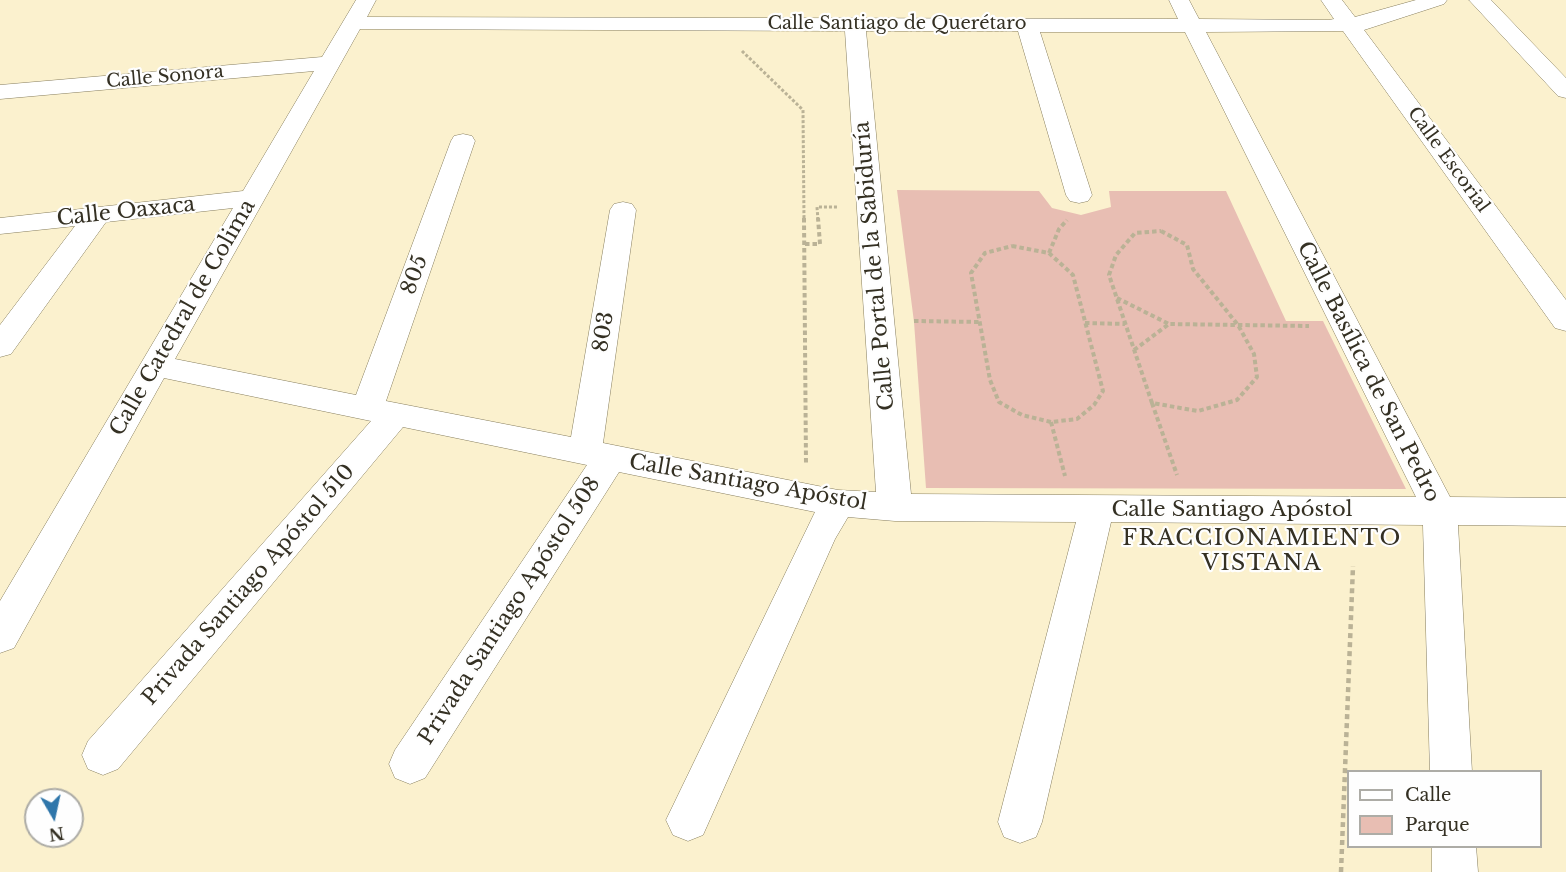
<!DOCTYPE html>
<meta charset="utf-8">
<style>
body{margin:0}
#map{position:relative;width:1566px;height:872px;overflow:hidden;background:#fbf1ce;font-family:"Libre Baskerville",serif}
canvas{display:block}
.legend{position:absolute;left:1347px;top:770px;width:195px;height:78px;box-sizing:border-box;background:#fefefe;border:2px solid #adaca6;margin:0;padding:8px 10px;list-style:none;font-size:18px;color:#343023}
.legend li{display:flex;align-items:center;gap:12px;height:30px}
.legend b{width:30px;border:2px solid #adaca6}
.north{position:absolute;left:24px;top:788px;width:60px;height:60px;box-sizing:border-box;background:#fefefe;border:2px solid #adaca6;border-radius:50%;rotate:171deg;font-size:16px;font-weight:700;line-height:24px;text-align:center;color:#343023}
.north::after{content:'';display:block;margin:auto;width:21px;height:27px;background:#2f76aa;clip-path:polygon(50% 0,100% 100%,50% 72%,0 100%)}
</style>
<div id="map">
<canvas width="1566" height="872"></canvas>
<ul class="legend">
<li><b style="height:8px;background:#fff"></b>Calle</li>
<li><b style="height:16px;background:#e8beb3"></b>Parque</li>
</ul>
<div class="north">N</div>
</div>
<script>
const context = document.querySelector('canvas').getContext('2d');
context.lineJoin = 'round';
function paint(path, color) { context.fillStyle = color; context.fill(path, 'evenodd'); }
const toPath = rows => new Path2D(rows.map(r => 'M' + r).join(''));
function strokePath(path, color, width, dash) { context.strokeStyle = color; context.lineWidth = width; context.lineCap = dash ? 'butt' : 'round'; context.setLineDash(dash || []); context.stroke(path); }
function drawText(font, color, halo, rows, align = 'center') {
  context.font = font + ' "Libre Baskerville",serif'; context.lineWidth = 4.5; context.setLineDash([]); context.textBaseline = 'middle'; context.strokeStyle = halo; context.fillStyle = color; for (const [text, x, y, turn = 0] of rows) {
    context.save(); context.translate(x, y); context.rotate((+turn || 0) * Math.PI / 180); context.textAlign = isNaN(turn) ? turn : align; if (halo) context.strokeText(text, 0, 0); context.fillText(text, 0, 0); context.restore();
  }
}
paint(toPath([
 [897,190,1039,191,1052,208,1081,215,1111,207,1109,191,1226,191,1286,321,1323,321,1406,489,926,488,914,322]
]), '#e8beb3');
const minor = toPath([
 [356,0,376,0,367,17,1178,19,1169,0,1189,0,1199,19,1329,20,1334,19,1321,0,1342,0,1355,17,1416,0,1447,0,1444,4,1364,30,1566,300,1566,331,1555,328,1343,31,1206,32,1450,497,1566,498,1566,526,1458,525,1472,772,1430,772,1423,525,1111,522,1042,822,1036,837,1020,843,1004,837,998,822,1076,522,895,521,848,517,835,539,703,835,688,841,673,835,666,820,815,512,619,472,425,778,410,784,395,778,389,764,395,750,587,465,403,427,118,769,103,775,88,769,82,755,88,741,371,421,164,378,14,648,0,653,0,601,233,208,106,222,11,354,0,357,0,325,75,226,0,234,0,218,243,191,314,71,0,99,0,85,322,57,356,0],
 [360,29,845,31,876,492,838,490,603,443,636,210,632,204,623,202,614,204,610,210,571,437,386,401,475,141,472,136,463,134,454,136,451,141,356,395,175,359,360,29],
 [866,31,1018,31,1066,195,1070,201,1079,203,1088,201,1092,195,1040,32,1185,32,1416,497,911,494,866,31],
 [1469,0,1491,0,1566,78,1566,98,1558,96,1469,0],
 [1432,846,1476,846,1478,872,1432,872,1432,846]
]);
strokePath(minor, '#877e5e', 1);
strokePath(toPath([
 [742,51,803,110,804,220],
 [818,220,817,207,837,207]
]), '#bab296', 3, [3, 2]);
strokePath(toPath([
 [804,218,806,464],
 [1161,231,1187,245,1193,269,1238,325,1254,354,1257,377,1237,400,1198,411,1152,403,1109,275,1116,255,1135,233,1161,231],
 [805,244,820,244,818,218],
 [1012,246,1049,253,1073,275,1103,391,1094,405,1077,419,1051,422,1022,415,999,402,990,380,971,273,985,253,1012,246],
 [1049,253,1059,229,1067,220],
 [1117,298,1169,324],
 [914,321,981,322],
 [1085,323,1125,324],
 [1134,350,1169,324,1309,326],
 [1152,403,1177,475],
 [1051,422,1065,476]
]), '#bab296', 4, [4.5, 3]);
strokePath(toPath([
 [1341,872,1353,566]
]), '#bab296', 4.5, [5, 4]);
paint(minor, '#fff');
drawText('18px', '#343023', '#fefefe', [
 ["Calle Santiago de Querétaro",897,24],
 ["Calle Sonora",165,77,-5],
 ["Calle Escorial",1448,160,54]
]);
drawText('21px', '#343023', '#fefefe', [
 ["Calle Oaxaca",126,212,-6],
 ["Calle Portal de la Sabiduría",875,266,-95],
 ["805",415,275,-70],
 ["Calle Catedral de Colima",183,318,-60],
 ["803",604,332,-81],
 ["Calle Basílica de San Pedro",1368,372,63],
 ["Calle Santiago Apóstol",748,483,10],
 ["Calle Santiago Apóstol",1232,510],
 ["Privada Santiago Apóstol 510",249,585,-49],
 ["Privada Santiago Apóstol 508",510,611,-57]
]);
context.letterSpacing = '1.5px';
drawText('22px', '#343023', '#fefefe', [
 ["FRACCIONAMIENTO",1262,539],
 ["VISTANA",1262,564]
]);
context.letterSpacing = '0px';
</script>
